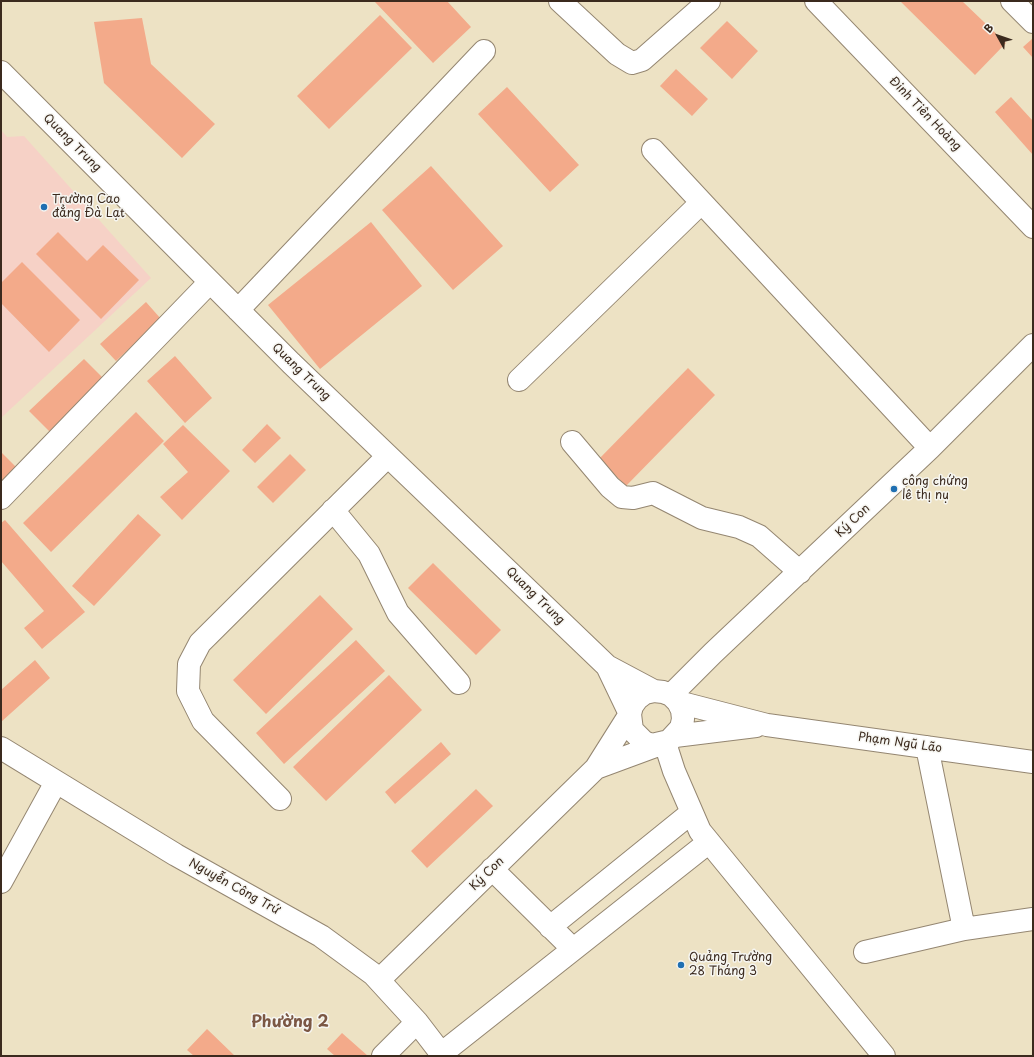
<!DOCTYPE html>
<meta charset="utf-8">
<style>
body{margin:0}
#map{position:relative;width:1034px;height:1057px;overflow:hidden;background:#ede2c4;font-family:"Playpen Sans",sans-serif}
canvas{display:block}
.frame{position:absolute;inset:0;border:2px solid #3b2a1e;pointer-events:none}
.north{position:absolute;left:978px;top:16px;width:40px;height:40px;-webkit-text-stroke:3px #f6f6f2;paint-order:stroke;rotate:310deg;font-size:11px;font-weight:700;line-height:16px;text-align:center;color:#3b2a1e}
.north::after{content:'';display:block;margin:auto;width:14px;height:18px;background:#3b2a1e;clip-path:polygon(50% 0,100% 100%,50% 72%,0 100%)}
</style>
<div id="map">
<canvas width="1034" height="1057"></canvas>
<div class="frame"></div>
<div class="north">B</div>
</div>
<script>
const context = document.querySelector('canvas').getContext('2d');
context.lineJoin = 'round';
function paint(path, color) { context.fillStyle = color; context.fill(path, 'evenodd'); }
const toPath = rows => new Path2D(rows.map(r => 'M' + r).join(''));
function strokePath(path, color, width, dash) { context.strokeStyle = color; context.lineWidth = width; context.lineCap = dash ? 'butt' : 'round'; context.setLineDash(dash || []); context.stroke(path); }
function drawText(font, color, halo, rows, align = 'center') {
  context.font = font + ' "Playpen Sans",sans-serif'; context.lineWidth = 3; context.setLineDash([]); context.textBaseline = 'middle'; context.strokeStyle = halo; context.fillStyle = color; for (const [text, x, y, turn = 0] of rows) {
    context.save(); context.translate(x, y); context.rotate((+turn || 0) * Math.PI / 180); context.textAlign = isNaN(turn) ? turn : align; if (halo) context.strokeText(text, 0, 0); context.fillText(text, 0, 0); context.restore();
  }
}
paint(toPath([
 [1,130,7,137,24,136,151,278,1,418]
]), '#f6d1c6');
paint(toPath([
 [377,1,447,1,471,27,433,63,375,2],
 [900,1,962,1,1006,43,975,75],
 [380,15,412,48,329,129,297,96],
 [142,18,151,64,215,124,182,158,104,83,94,22],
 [727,21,758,51,732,79,700,48],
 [1032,39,1033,40,1033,58,1023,47],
 [676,69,708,99,692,116,660,86],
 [507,87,579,165,550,192,478,114],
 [1011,97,1033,121,1033,155,995,112],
 [431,166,503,246,453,290,382,210],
 [371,222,422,286,320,369,268,305],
 [58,232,87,261,103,245,139,280,101,319,36,254],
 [22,262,80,320,49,352,1,303,1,283],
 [146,302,161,319,116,361,100,344],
 [175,356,212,398,185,423,147,381],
 [84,359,105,380,51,433,29,411],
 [688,368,715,395,626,486,599,459],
 [136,412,164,441,51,552,23,523],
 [267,424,281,438,255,463,242,450],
 [183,425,230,471,182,520,160,497,188,472,163,444],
 [1,452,23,474,1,495],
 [290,454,306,470,273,503,257,487],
 [138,514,161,535,94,606,72,586],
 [5,520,85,612,42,649,24,628,44,611,1,561,1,523],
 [433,563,501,630,476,655,408,588],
 [320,595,353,629,266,714,233,680],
 [356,640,385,671,284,764,256,733],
 [35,660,50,678,1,722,1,690],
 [389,675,422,710,326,801,293,767],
 [441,742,451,754,395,804,385,792],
 [476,789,493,806,427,868,411,851],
 [207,1029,235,1056,194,1056,187,1050],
 [342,1033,368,1056,335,1056,327,1049]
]), '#f3aa8a');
const minor = toPath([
 [560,1,617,54,632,63,642,60,709,1],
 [816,1,1033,227],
 [1012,1,1033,22],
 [1,72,291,363,607,666,654,691],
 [653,150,930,448],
 [238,310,484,51],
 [519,380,701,203],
 [572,442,610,487,622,497,633,498,653,493,702,518,739,527,759,536,800,572],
 [1,498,210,282],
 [333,510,369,554,398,613,459,683],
 [671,695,713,653,930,448,1033,345],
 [678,702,682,710,683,719,681,728,669,741,652,745,644,742,632,730,630,714,632,706,637,699,645,693,654,691,663,692,671,695,678,702,767,725,1033,762],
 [675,736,756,726],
 [665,743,674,771,700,831,884,1056],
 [1,748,176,855,321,936,373,974,417,1022,443,1056],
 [596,768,661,744],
 [280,799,203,721,188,691,189,664,200,643,388,456],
 [492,869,573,949],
 [1,882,56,782],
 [550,927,691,813],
 [964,929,1033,919],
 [865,952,964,929,927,747],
 [379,980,596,768,630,714,607,666],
 [441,1054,709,842],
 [383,1056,417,1022]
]);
strokePath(minor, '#948671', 24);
strokePath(minor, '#fff', 22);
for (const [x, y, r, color] of [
 [44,207,4,"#1f6fb2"],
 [894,489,4,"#1f6fb2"],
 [681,965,4,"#1f6fb2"]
]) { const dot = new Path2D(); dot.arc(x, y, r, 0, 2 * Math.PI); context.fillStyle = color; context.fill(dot); strokePath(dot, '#f6f6f2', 1.5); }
drawText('12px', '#3b2a1e', '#f6f6f2', [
 ["Đinh Tiên Hoàng",925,114,46],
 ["Quang Trung",72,143,45],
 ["Quang Trung",301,372,44],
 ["Ký Con",853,521,-43],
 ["Quang Trung",535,596,44],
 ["Phạm Ngũ Lão",900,743,8],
 ["Ký Con",487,874,-44],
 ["Nguyễn Công Trứ",234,887,29]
]);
drawText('12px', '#3b2a1e', '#f6f6f2', [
 ["Trường Cao",52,200],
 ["đẳng Đà Lạt",52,214],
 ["công chứng",902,482],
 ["lê thị nụ",902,496],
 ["Quảng Trường",689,958],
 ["28 Tháng 3",689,972]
], 'left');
drawText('bold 16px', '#7b5744', '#f6f6f2', [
 ["Phường 2",290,1023]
]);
</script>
